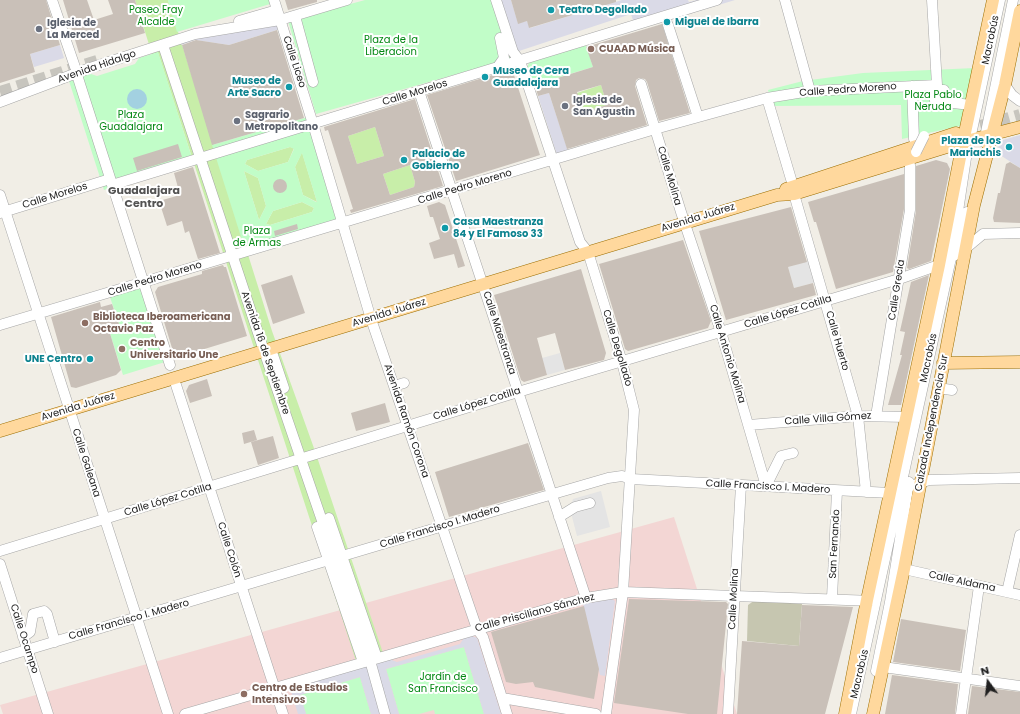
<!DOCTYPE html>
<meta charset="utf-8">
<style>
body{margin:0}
#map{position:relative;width:1020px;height:714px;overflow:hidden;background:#f1eee6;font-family:Poppins,sans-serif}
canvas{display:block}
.north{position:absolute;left:968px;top:662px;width:40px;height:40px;-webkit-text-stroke:3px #fff;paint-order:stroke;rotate:345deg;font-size:11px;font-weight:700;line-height:16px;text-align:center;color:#202020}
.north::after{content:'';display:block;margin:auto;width:14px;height:18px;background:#202020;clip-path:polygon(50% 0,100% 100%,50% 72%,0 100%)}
</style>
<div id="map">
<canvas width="1020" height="714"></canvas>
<div class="north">N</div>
</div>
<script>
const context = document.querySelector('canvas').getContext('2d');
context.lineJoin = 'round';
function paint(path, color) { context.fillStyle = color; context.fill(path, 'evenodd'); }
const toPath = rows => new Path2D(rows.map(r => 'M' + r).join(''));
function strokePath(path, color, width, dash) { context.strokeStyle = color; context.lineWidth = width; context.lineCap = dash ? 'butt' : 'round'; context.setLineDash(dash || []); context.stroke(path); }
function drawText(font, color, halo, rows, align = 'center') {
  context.font = font + ' Poppins,sans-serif'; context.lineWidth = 4; context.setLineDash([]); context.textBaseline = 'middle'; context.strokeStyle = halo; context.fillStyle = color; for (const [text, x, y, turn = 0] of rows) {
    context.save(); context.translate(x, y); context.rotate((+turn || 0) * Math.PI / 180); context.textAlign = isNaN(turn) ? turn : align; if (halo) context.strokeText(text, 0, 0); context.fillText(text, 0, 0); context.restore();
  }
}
paint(toPath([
 [674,517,737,714,3,714,0,705]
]), '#f3d6d4');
paint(toPath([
 [755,600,802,604,799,646,747,641,748,605]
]), '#c6c6b0');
paint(toPath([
 [135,0,168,0,272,331,315,451,383,653,356,661,158,53,152,54],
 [601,85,607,105,583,112,577,93],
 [375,127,384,156,357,164,348,136],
 [290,147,294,148,288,162,258,171,245,164,247,160],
 [302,152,317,202,303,195,295,167],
 [410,165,415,182,414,187,390,195,383,174],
 [244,171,258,178,266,206,259,220],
 [302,202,314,208,312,212,270,225,266,224,273,211]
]), '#c8eea9');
paint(toPath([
 [168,0,269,0,270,4,177,32],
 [365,0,500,0,517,57,316,114,288,21],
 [585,42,593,67,530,86,526,70,531,58],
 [158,52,193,161,104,190,69,81,91,74,97,76,135,64,139,58],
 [975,68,964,125,902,139,901,105,772,106,768,90,803,81,863,73],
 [308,117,341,228,247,256,212,145],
 [290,147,294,149,288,162,258,171,245,164,247,160],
 [302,153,317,202,316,202,303,195,295,167],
 [244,171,258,178,266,206,259,220],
 [302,202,314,208,312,212,270,225,266,224,273,211],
 [142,287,165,362,123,375,109,330,120,327,110,297],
 [464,647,484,714,435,714,434,710,419,714,399,714,386,669],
 [360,677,371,714,306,714,300,695]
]), '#c1fdc8');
paint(toPath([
 [811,260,817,282,794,288,788,267],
 [560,353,565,370,547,375,542,358],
 [601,491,610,527,577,536,570,509,573,499]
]), '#e4e4e4');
paint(toPath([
 [500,0,511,0,518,23,527,21,530,28,622,0,688,0,689,2,696,0,735,0,672,19,670,24,664,26,662,21,636,30,631,14,516,52],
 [278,25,280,29,229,45,195,40,181,45,181,42,197,38],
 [60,45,64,58,34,67,30,54],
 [549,93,568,151,557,155,538,96],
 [1020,135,1020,168,997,153,1000,141],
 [612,599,615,601,605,676,600,675,583,604],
 [472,636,477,638,501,714,484,714,464,647,386,669,399,714,371,714,360,677,300,695,306,714,298,714,290,688,389,659,397,662,460,644,464,638]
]), '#dadae7');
paint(toPath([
 '127 99a10 10 0 1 1 20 0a10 10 0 1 1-20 0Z'
]), '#a3d1e1');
paint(toPath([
 [0,0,46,0,60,45,30,54,35,72,0,83],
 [63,0,87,0,94,20,113,14,108,0,135,0,145,33,79,53],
 [285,0,317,0,317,2,288,10],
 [511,0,616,0,616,2,529,28,527,21,518,24],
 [662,24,690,113,659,121,647,82,645,79,639,78,636,80,635,86,647,125,567,149,549,93,538,96,535,85,593,67,586,47],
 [601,85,607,105,583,112,577,92],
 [277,30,304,118,212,145,182,45,196,40,229,45],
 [512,69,540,155,456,181,427,95],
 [415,99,443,186,351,213,350,210,353,209,328,130,325,131,324,127],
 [375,127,384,156,357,164,348,136],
 [410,165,415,182,414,187,390,195,383,174],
 [178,144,182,157,137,171,133,158],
 [936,160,947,163,950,169,931,261,909,269,907,268,916,211,916,166],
 [1010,162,1020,168,1020,223,994,222,993,218,998,193,1000,193,1006,164],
 [193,167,220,253,198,259,189,231,185,233,182,221,167,226,159,201,180,195,174,173],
 [904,174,904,209,893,272,836,289,816,222,814,222,808,202],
 '273 186a7 7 0 1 1 14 0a7 7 0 1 1-14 0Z',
 [439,202,445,205,465,266,458,268,454,254,434,259,429,243,440,239,433,217,430,217,427,206],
 [791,207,807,262,788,267,794,288,813,283,816,295,726,320,699,231],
 [297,224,298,229,275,236,274,231],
 [683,240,711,321,708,328,628,351,625,349,599,264],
 [223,265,224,267,226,267,247,336,175,358,155,292,158,287,202,274,202,271],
 [581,269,606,353,604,360,565,370,555,333,537,338,547,375,524,382,521,380,494,295],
 [292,275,305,313,273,324,261,285],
 [929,275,901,405,888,405,902,355,900,355,905,332,900,331,911,282],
 [100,302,101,307,112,304,120,327,109,330,121,370,116,375,76,388,71,387,51,317],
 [207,379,212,396,190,403,186,391,189,385],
 [385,403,390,422,356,431,351,413],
 [254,430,257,440,244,444,242,433],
 [273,436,279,458,258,465,251,442],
 [528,443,544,490,449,517,435,472],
 [629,599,726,602,728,604,717,714,688,714,614,703],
 [802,605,853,607,825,714,737,714,742,641,799,646],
 [584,606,599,669,594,699,535,687,533,682,516,684,506,682,491,632],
 [901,619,966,630,960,671,893,662],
 [892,675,958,684,955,714,885,714],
 [972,686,1020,692,1020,714,968,714]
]), '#c9c0b8');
strokePath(toPath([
 [0,92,100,60],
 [963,131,1020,115]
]), '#c7c5be', 12, [12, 6]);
const minor = toPath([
 [52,0,75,67],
 [274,0,313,124,371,319,477,629,483,637,507,714],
 [496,0,513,52,520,61,580,242,588,252,622,362,634,410,623,592,606,714],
 [785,0,810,91],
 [295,16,313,82],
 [239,21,277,10],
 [668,25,698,117],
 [163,45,264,351,371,664,385,714],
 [497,68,504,58,500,38],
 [78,78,170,365],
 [641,84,681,212,721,332,766,486],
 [1005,85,1012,95,1020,101],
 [912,86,914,139],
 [419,91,586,598],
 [767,98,791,179],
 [0,102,90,68,195,34,280,20,347,0],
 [944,102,944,90,935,90,935,101,971,105],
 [984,142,1013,0],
 [112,185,717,0],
 [794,194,858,416,866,492],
 [0,195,168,714],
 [0,213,110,179],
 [958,251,967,212],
 [0,325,655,129,767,98,810,91,937,85,932,0],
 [271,349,284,388],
 [176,385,283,714],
 [394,386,404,383],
 [938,388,952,390],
 [876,416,910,210,910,165],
 [749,425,858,416,907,417],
 [766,486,781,456,793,453],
 [559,517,575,507,590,503],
 [329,518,377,658],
 [317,527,363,662],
 [0,551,518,392,899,279,939,265,965,249,983,234,1020,233],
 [0,564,48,714],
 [904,569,1020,595],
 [1007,592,1020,535],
 [832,598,837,491],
 [23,637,30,632,33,614,44,611,47,614,55,642],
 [0,658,443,526,608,478,622,476,631,479,890,493,929,480,1020,478],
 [883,667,1020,686],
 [876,671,890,602,909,482],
 [502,698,596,714],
 [185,714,586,598,623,592,874,601],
 [728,714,741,485],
 [851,714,951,258,966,158,1000,0],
 [961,714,979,586]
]);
const major = toPath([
 [786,189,956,133],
 [943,363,1020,362],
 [0,431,777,195,794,194,963,142,1020,127],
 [845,714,867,600,939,265,963,142,993,0],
 [873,714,904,569,974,205,1005,85,1020,11]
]);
strokePath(minor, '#a7a7a7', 11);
strokePath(major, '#9c6e00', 13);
strokePath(minor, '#fff', 10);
strokePath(major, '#ffd89d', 12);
const minorBridge = toPath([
 [916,152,924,136]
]);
strokePath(minorBridge, '#a7a7a7', 11, []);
strokePath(minorBridge, '#fff', 10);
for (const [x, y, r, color] of [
 [551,10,4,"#0f9aa8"],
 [667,22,4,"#0f9aa8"],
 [39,29,4,"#6b7280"],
 [591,49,4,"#8d6e63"],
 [485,77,4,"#0f9aa8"],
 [289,87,4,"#0f9aa8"],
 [565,106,4,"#6b7280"],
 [237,121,4,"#6b7280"],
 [1009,147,4,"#0f9aa8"],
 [404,160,4,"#0f9aa8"],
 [445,228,4,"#0f9aa8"],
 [85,323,4,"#8d6e63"],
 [122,349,4,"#8d6e63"],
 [90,359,4,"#0f9aa8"],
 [244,694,4,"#8d6e63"]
]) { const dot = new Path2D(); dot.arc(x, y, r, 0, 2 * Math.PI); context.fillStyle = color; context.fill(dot); strokePath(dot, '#fff', 1.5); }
drawText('10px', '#048814', '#fff', [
 ["Paseo Fray",156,10],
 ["Alcalde",156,22],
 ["Plaza de la",391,40],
 ["Liberacion",391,52],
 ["Plaza Pablo",933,95],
 ["Neruda",933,107],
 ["Plaza",131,115],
 ["Guadalajara",131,127],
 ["Plaza",257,231],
 ["de Armas",257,243],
 ["Jardín de",443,677],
 ["San Francisco",443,689]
]);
drawText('bold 10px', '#0d838f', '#fff', [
 ["Teatro Degollado",559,10],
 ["Miguel de Ibarra",675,22],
 ["Museo de Cera",493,71],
 ["Guadalajara",493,83],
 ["Museo de",281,81,"right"],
 ["Arte Sacro",281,93,"right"],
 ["Plaza de los",1001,141,"right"],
 ["Mariachis",1001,153,"right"],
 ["Palacio de",412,154],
 ["Gobierno",412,166],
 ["Casa Maestranza",453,222],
 ["84 y El Famoso 33",453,234],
 ["UNE Centro",82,359,"right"]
], 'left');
drawText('bold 10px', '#5b616d', '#fff', [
 ["Iglesia de",47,23],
 ["La Merced",47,35],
 ["Iglesia de",573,100],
 ["San Agustin",573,112],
 ["Sagrario",245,115],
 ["Metropolitano",245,127]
], 'left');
drawText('10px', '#202020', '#fff', [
 ["Macrobús",991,40,-78],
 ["Calle Liceo",294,62,72],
 ["Avenida Hidalgo",97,67,-19],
 ["Calle Pedro Moreno",848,90,-4],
 ["Calle Morelos",415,93,-17],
 ["Calle Molina",669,176,73],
 ["Calle Pedro Moreno",465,187,-17],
 ["Calle Morelos",55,196,-17],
 ["Avenida Juárez",698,218,-17],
 ["Calle Pedro Moreno",155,279,-17],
 ["Calle Grecia",897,290,-81],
 ["Calle López Cotilla",788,312,-17],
 ["Avenida Juárez",389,313,-17],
 ["Calle Maestranza",499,333,72],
 ["Calle Huerto",837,341,74],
 ["Calle Degollado",617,348,73],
 ["Avenida 16 de Septiembre",265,353,71],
 ["Calle Antonio Molina",727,354,73],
 ["Macrobús",929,358,-78],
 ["Calle López Cotilla",477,404,-17],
 ["Avenida Juárez",78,407,-17],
 ["Calle Villa Gómez",828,419,-4],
 ["Avenida Ramón Corona",406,421,71],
 ["Calzada Independencia Sur",932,423,-79],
 ["Calle Galeana",86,463,72],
 ["Calle Francisco I. Madero",768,487,3],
 ["Calle López Cotilla",168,500,-17],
 ["Calle Francisco I. Madero",440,527,-17],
 ["San Fernando",835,544,-87],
 ["Calle Colón",229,550,72],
 ["Calle Aldama",962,582,12],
 ["Calle Molina",734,599,-87],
 ["Calle Prisciliano Sánchez",535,613,-15],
 ["Calle Francisco I. Madero",129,620,-16],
 ["Calle Ocampo",24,639,72],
 ["Macrobús",860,674,-77]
]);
drawText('bold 10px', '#785e54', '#fff', [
 ["CUAAD Música",599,49],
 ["Biblioteca Iberoamericana",93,317],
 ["Octavio Paz",93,329],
 ["Centro",130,343],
 ["Universitario Une",130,355],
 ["Centro de Estudios",252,688],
 ["Intensivos",252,700]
], 'left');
drawText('bold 11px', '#535353', '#fff', [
 ["Guadalajara",144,191],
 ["Centro",144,204]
]);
</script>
